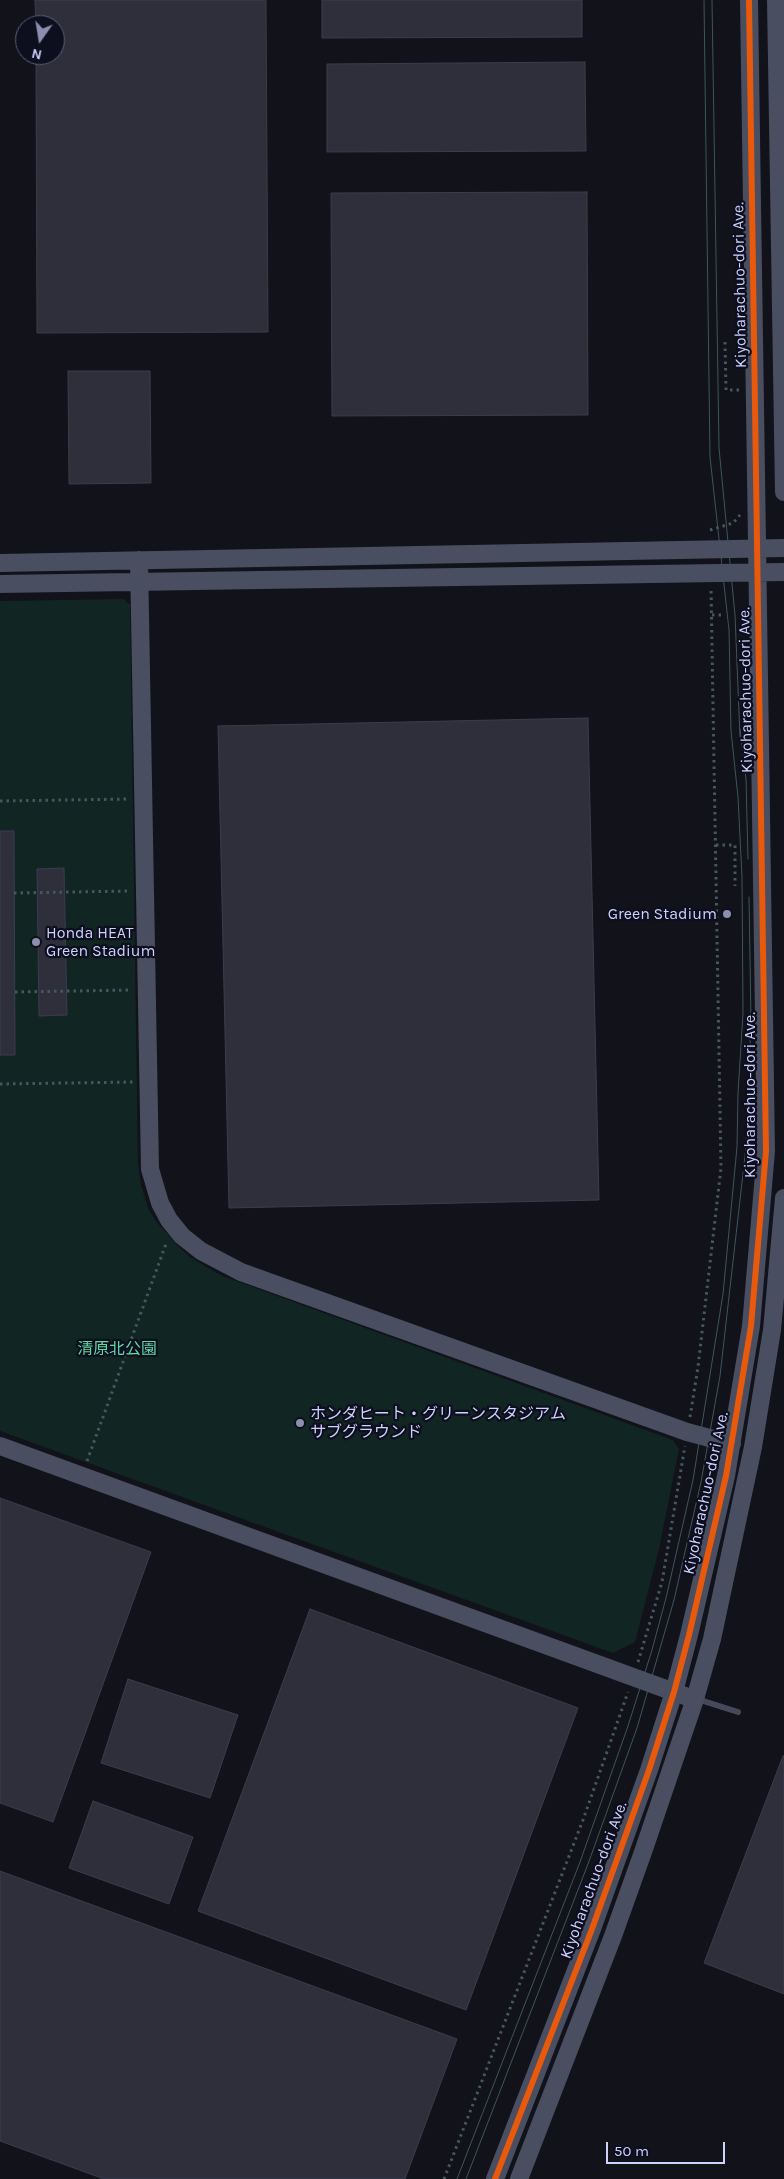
<!DOCTYPE html>
<meta charset="utf-8">
<style>
body{margin:0}
#map{position:relative;width:784px;height:2179px;overflow:hidden;background:#11121a;font-family:Karla,sans-serif}
canvas{display:block}
.north{position:absolute;left:15px;top:15px;width:50px;height:50px;box-sizing:border-box;background:#0d0e1e;border:1px solid #5a5c77;border-radius:50%;rotate:193deg;font-size:14px;font-weight:700;line-height:20px;text-align:center;color:#cdd1fc}
.north::after{content:'';display:block;margin:auto;width:18px;height:22px;background:#8b8ead;clip-path:polygon(50% 0,100% 100%,50% 72%,0 100%)}
.scale{position:absolute;left:606px;top:2142px;width:119px;height:22px;box-sizing:border-box;border:2px solid #cdd1fc;border-top:0;padding-left:6px;font-size:15px;line-height:18px;white-space:nowrap;color:#cdd1fc;-webkit-text-stroke:4px #0d0e1e;paint-order:stroke}
</style>
<div id="map">
<canvas width="784" height="2179"></canvas>
<div class="north">N</div>
<div class="scale">50 m</div>
</div>
<script>
const context = document.querySelector('canvas').getContext('2d');
context.lineJoin = 'round';
function paint(path, color) { context.fillStyle = color; context.fill(path, 'evenodd'); }
const toPath = rows => new Path2D(rows.map(r => 'M' + r).join(''));
function strokePath(path, color, width, dash) { context.strokeStyle = color; context.lineWidth = width; context.lineCap = dash ? 'butt' : 'round'; context.setLineDash(dash || []); context.stroke(path); }
function drawText(font, color, halo, rows, align = 'center') {
  context.font = font + ' Karla,"Noto Sans JP",sans-serif'; context.lineWidth = 4.5; context.setLineDash([]); context.textBaseline = 'middle'; context.strokeStyle = halo; context.fillStyle = color; for (const [text, x, y, turn = 0] of rows) {
    context.save(); context.translate(x, y); context.rotate((+turn || 0) * Math.PI / 180); context.textAlign = isNaN(turn) ? turn : align; if (halo) context.strokeText(text, 0, 0); context.fillText(text, 0, 0); context.restore();
  }
}
paint(toPath([
 [124,599,130,605,138,1163,141,1185,149,1210,156,1221,178,1246,190,1257,220,1275,673,1440,679,1449,659,1549,635,1642,613,1653,0,1431,0,601]
]), '#112522');
const building = toPath([
 [35,0,266,0,268,332,37,333,36,55,55,55,55,25,36,25,35,0],
 [322,0,582,0,582,37,322,38,322,0],
 [585,62,586,151,327,152,327,64,585,62],
 [587,192,588,415,332,416,331,193,587,192],
 [68,371,150,371,151,483,69,484,68,371],
 [588,718,599,1200,229,1208,218,726,588,718],
 [0,831,14,831,15,1055,0,1055,0,831],
 [64,868,67,1015,39,1016,37,869,64,868],
 [0,1498,151,1552,53,1822,0,1803,0,1498],
 [310,1609,578,1708,466,2010,198,1911,310,1609],
 [128,1679,238,1715,210,1798,101,1763,128,1679],
 [783,1756,784,1756,784,1994,704,1963,783,1756],
 [93,1801,193,1837,169,1904,69,1868,93,1801],
 [0,1871,457,2039,405,2179,104,2179,0,2141,0,1871]
]);
paint(building, '#2f2f3c');
strokePath(building, '#3b3c4e', 1);
strokePath(toPath([
 [725,342,726,390,739,390],
 [710,530,733,523,740,515],
 [712,615,722,615],
 [0,801,129,799],
 [716,845,735,845,735,886],
 [14,893,130,891],
 [15,992,132,990],
 [0,1084,133,1082],
 [690,1417,698,1367,721,1168,711,588],
 [87,1461,167,1241],
 [638,1662,662,1582,685,1446],
 [444,2179,583,1820,628,1692]
]), '#47575e', 3, [2.5, 4]);
strokePath(toPath([
 [697,1699,738,1712]
]), '#47495b', 6);
strokePath(toPath([
 [776,0,784,492],
 [139,560,150,1169,160,1203,169,1220,182,1236,201,1251,241,1272,687,1432,732,1444],
 [0,563,784,548],
 [0,584,784,572],
 [0,1446,685,1696],
 [495,2179,592,1929,649,1770,674,1692,689,1635,726,1476,751,1326,766,1151,749,0],
 [519,2179,613,1936,643,1852,695,1699,712,1639,753,1447,772,1330,784,1198]
]), '#494e61', 18);
strokePath(toPath([
 [712,0,719,448,735,615,740,737],
 [740,729,746,779,748,859],
 [457,2179,580,1862,628,1726,652,1650,666,1598,693,1480,723,1294,737,1147,738,1093,743,1013,742,877,738,797,731,731,729,630,710,457,704,0],
 [466,2179,588,1864,637,1728,674,1600,701,1482,720,1376,746,1147,751,1021,749,897]
]), '#3e565f', 1);
strokePath(toPath([
 [495,2179,592,1929,649,1770,674,1692,689,1635,726,1476,751,1326,766,1151,749,0]
]), '#e8590c', 6);
for (const [x, y, r, color] of [
 [727,914,5,"#8b8ead"],
 [36,942,5,"#8b8ead"],
 [300,1423,5,"#8b8ead"]
]) { const dot = new Path2D(); dot.arc(x, y, r, 0, 2 * Math.PI); context.fillStyle = color; context.fill(dot); strokePath(dot, '#0d0e1e', 2); }
drawText('16px', '#cdd1fc', '#0d0e1e', [
 ["Kiyoharachuo-dori Ave.",740,285,-91],
 ["Kiyoharachuo-dori Ave.",746,690,-91],
 ["Kiyoharachuo-dori Ave.",750,1095,-90],
 ["Kiyoharachuo-dori Ave.",706,1493,-78],
 ["Kiyoharachuo-dori Ave.",594,1880,-70]
]);
drawText('16px', '#cdd1fc', '#0d0e1e', [
 ["Green Stadium",717,914,"right"],
 ["Honda HEAT",46,933],
 ["Green Stadium",46,951],
 ["ホンダヒート・グリーンスタジアム",310,1414],
 ["サブグラウンド",310,1432]
], 'left');
drawText('16px', '#5ed7a2', '#0d0e1e', [
 ["清原北公園",117,1349]
]);
</script>
